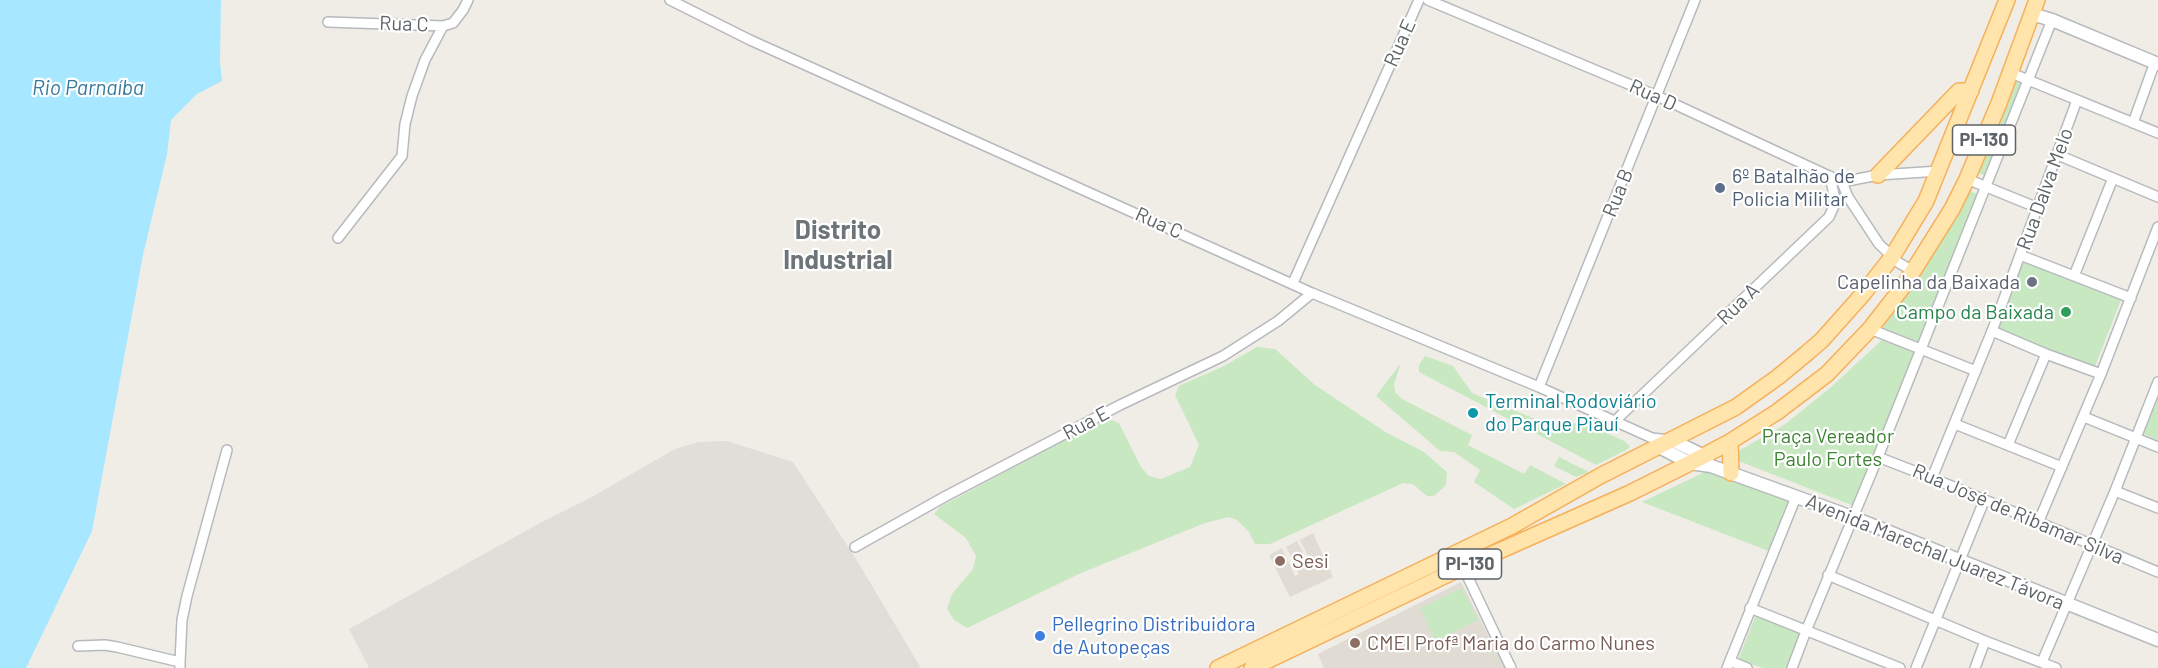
<!DOCTYPE html>
<meta charset="utf-8">
<style>
body{margin:0}
canvas{display:block;background:#f0ece6}
</style>
<canvas width="2158" height="668"></canvas>
<script>
const context = document.querySelector('canvas').getContext('2d');
context.lineJoin = 'round';
function paint(path, color) { context.fillStyle = color; context.fill(path, 'evenodd'); }
const toPath = rows => new Path2D(rows.map(r => 'M' + r).join(''));
function strokePath(path, color, width, dash) { context.strokeStyle = color; context.lineWidth = width; context.lineCap = dash ? 'butt' : 'round'; context.setLineDash(dash || []); context.stroke(path); }
function drawText(font, color, halo, rows, align = 'center') {
  context.font = font + ' Barlow,sans-serif'; context.lineWidth = 4.5; context.setLineDash([]); context.textBaseline = 'middle'; context.strokeStyle = halo; context.fillStyle = color; for (const [text, x, y, turn = 0] of rows) {
    context.save(); context.translate(x, y); context.rotate((+turn || 0) * Math.PI / 180); context.textAlign = isNaN(turn) ? turn : align; if (halo) context.strokeText(text, 0, 0); context.fillText(text, 0, 0); context.restore();
  }
}
paint(toPath([
 [727,441,793,462,856,559,921,668,369,668,349,629,538,524,590,498,675,449,698,442]
]), '#e1deda');
paint(toPath([
 [1313,533,1333,577,1290,597,1269,555,1282,548,1295,576,1299,574,1286,547,1297,541,1311,568,1313,566,1300,540],
 [1461,582,1505,668,1324,668,1318,654]
]), '#e0dcd4');
paint(toPath([
 [2014,78,2025,83,1987,177,1977,172],
 [1968,191,1978,194,1920,343,1883,328,1917,278],
 [2022,261,2121,300,2094,369,1995,330],
 [1882,340,1915,353,1854,506,1736,460,1735,453,1784,425,1830,388],
 [1257,347,1275,349,1315,385,1387,433,1424,452,1447,472,1446,485,1434,496,1427,496,1413,484,1403,483,1270,544,1255,544,1249,532,1237,520,1229,517,1205,523,1081,573,967,628,954,620,947,609,952,594,973,569,976,556,966,538,934,514,940,507,1090,426,1109,419,1119,423,1141,467,1149,476,1161,479,1190,467,1199,445,1175,395,1179,386,1224,366],
 [1425,356,1453,366,1472,393,1552,426,1583,422,1624,441,1630,446,1628,449,1596,465,1419,372,1419,365],
 [1401,363,1394,384,1395,392,1402,399,1472,435,1468,445,1524,474,1530,465,1566,484,1514,509,1474,482,1480,470,1454,452,1440,451,1376,396],
 [2158,393,2158,440,2141,433],
 [1559,457,1589,472,1576,477,1554,466],
 [1709,470,1791,502,1771,552,1642,502],
 [1462,588,1478,620,1436,641,1420,608],
 [1756,615,1801,633,1789,668,1763,668,1738,660]
]), '#c8e8c2');
paint(toPath([
 [0,0,221,0,220,62,222,81,197,94,171,120,167,154,143,255,92,531,26,668,0,668]
]), '#a7e7ff');
const minor = toPath([
 [670,0,750,40,1312,293,1539,387,1652,438,1669,440],
 [1428,0,1657,96,1842,182,1878,175,1940,171],
 [328,22,443,26,453,23,463,10,468,0],
 [2011,73,2158,133],
 [2133,123,2155,62],
 [2058,155,2158,197],
 [1967,179,2038,208],
 [1842,182,1848,197,1879,244,1899,263,1913,271],
 [338,238,402,156,405,124,412,96,425,60,443,26],
 [2020,255,2131,298],
 [2074,276,2113,178],
 [1293,283,1419,0],
 [1870,329,1976,371],
 [1992,331,2046,354,2101,374],
 [1539,387,1695,0],
 [2084,417,2158,447],
 [1616,420,1829,217,1834,206,1834,195,1830,176],
 [1955,424,2062,467],
 [2008,445,2046,354],
 [1878,457,1932,478,2158,572],
 [1932,478,1992,331,2077,100],
 [2115,491,2158,508],
 [2038,523,2101,374,2158,227],
 [855,547,946,496,1120,405,1223,356,1278,321,1312,293],
 [1463,567,1511,668],
 [1828,575,1985,641,2056,668],
 [1750,608,1900,668],
 [78,646,105,645,117,647,180,662,180,668],
 [1730,661,1747,668],
 [180,662,182,620,187,596,227,450],
 [2042,662,2115,491,2158,382],
 [1727,668,1796,497],
 [1792,668,1806,631,1878,457,2052,20],
 [1916,668,1984,501],
 [1975,668,1985,641]
]);
const tertiary = toPath([
 [2032,14,2052,20,2158,64],
 [1672,440,1704,456,1707,460],
 [1659,447,1690,463,1711,466,1852,517,2158,640]
]);
const primary = toPath([
 [1878,175,1959,91,1971,91],
 [1730,442,1731,473],
 [1218,668,1512,526,1600,476,1736,407,1778,377,1807,353,1822,340,1863,294,1892,257,1926,201,2007,0],
 [1252,668,1463,567,1630,493,1690,463,1728,443,1777,412,1827,374,1870,329,1905,284,1952,209,1967,179,1999,103,2037,0]
]);
strokePath(minor, '#b6babd', 12);
strokePath(tertiary, '#b6babd', 15);
strokePath(primary, '#f6b059', 18);
strokePath(minor, '#fff', 9);
strokePath(tertiary, '#fff', 12);
strokePath(primary, '#ffe4ac', 15);
for (const [x, y, r, color] of [
 [1720,188,6,"#5c6f8a"],
 [2032,282,6,"#6b7280"],
 [2066,312,6,"#2e9e5b"],
 [1473,413,6,"#0f9aa8"],
 [1280,561,6,"#8d6e63"],
 [1040,636,6,"#3f7fe0"],
 [1355,643,6,"#8d6e63"]
]) { const dot = new Path2D(); dot.arc(x, y, r, 0, 2 * Math.PI); context.fillStyle = color; context.fill(dot); strokePath(dot, '#fff', 2); }
for (const [x, y, w] of [
 [1984,140,63],
 [1470,564,63]
]) { const box = new Path2D(); box.roundRect(x - w / 2, y - 15, w, 30, 4.5); context.fillStyle = '#fff'; context.fill(box); strokePath(box, '#5d6367', 1.5); }
drawText('bold 18px', '#5d6367', null, [
 ["PI-130",1984,140],
 ["PI-130",1470,564]
]);
drawText('20px', '#5d6367', '#fff', [
 ["Rua C",404,24,2],
 ["Rua E",1400,43,-66],
 ["Rua D",1653,95,24],
 ["Rua Dalva Melo",2045,189,-70],
 ["Rua B",1618,193,-68],
 ["Rua C",1159,223,24],
 ["Rua A",1738,304,-44],
 ["Rua E",1086,423,-28],
 ["Rua José de Ribamar Silva",2018,514,23],
 ["Avenida Marechal Juarez Távora",1935,552,22]
]);
drawText('20px', '#4e5e75', '#fff', [
 ["6º Batalhão de",1732,176],
 ["Policia Militar",1732,199]
], 'left');
drawText('20px', '#5b616d', '#fff', [
 ["Capelinha da Baixada",2020,282]
], 'right');
drawText('20px', '#27864d', '#fff', [
 ["Campo da Baixada",2054,312]
], 'right');
drawText('20px', '#0d838f', '#fff', [
 ["Terminal Rodoviário",1485,401],
 ["do Parque Piauí",1485,424]
], 'left');
drawText('20px', '#3b8231', '#fff', [
 ["Praça Vereador",1828,436],
 ["Paulo Fortes",1828,459]
]);
drawText('20px', '#785e54', '#fff', [
 ["Sesi",1292,561],
 ["CMEI Profª Maria do Carmo Nunes",1367,643]
], 'left');
drawText('20px', '#366cbe', '#fff', [
 ["Pellegrino Distribuidora",1052,624],
 ["de Autopeças",1052,647]
], 'left');
drawText('italic 21px', '#38789a', '#fff', [
 ["Rio Parnaíba",88,88]
]);
drawText('bold 26px', '#6e7579', '#fff', [
 ["Distrito",838,230],
 ["Industrial",838,260]
]);
</script>
